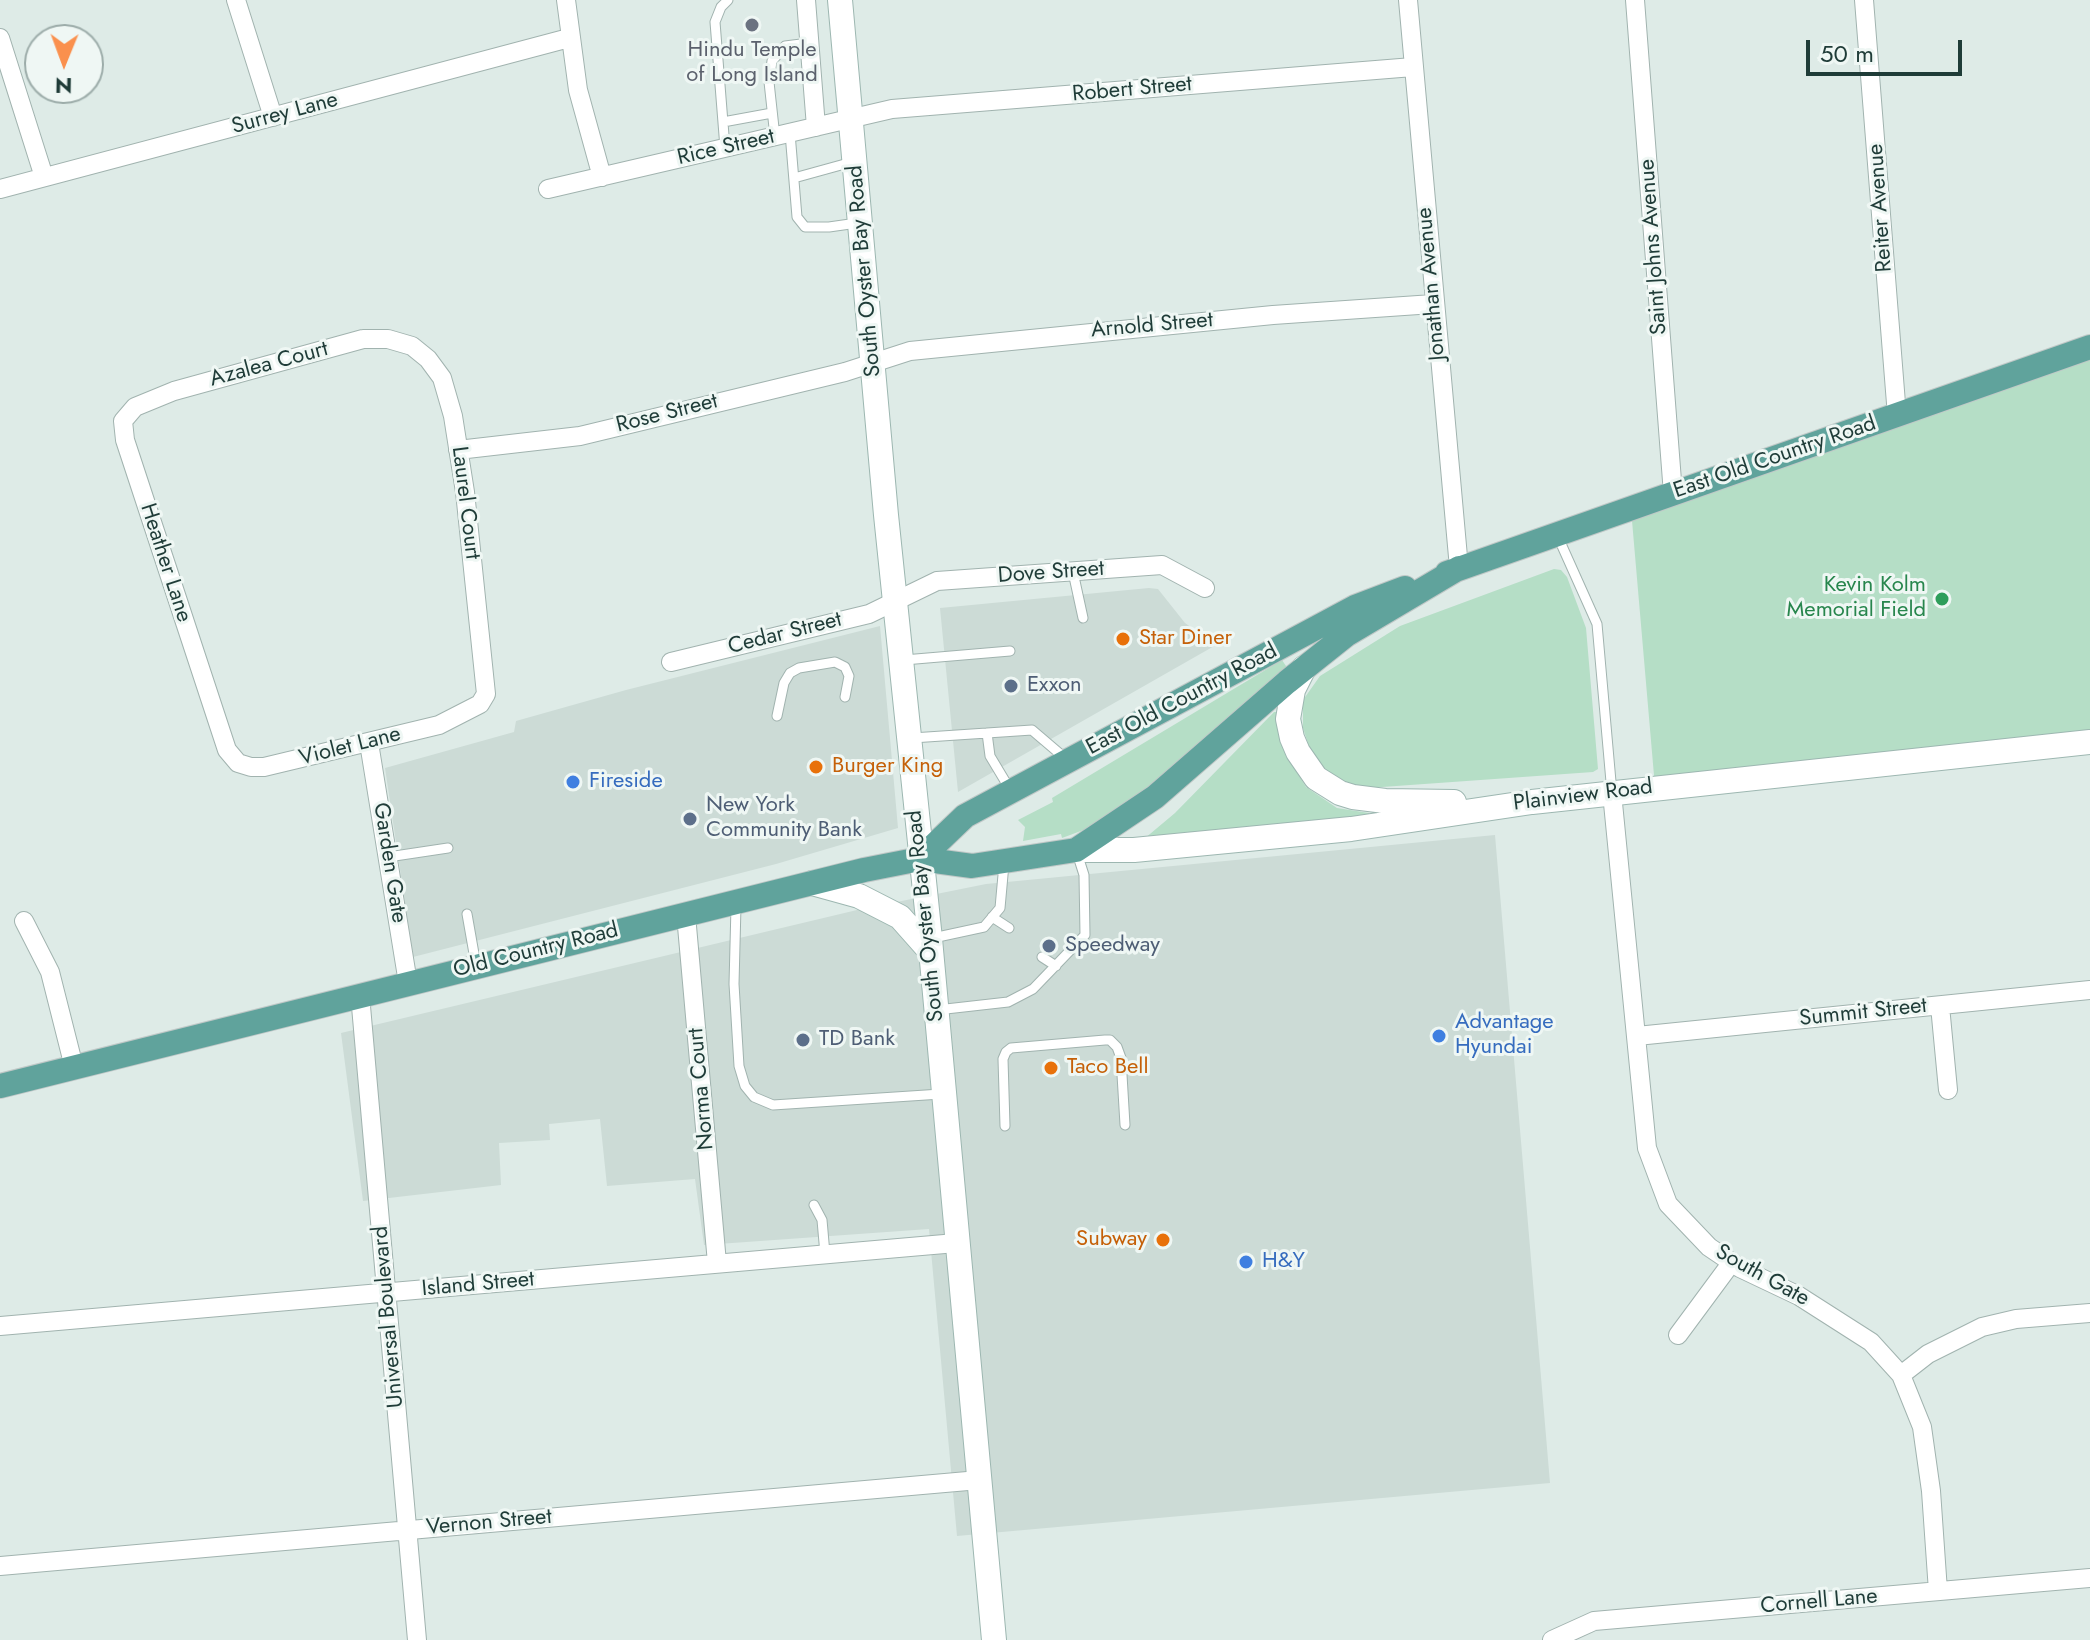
<!DOCTYPE html>
<style>
body{margin:0}
#map{position:relative;width:2090px;height:1640px;overflow:hidden;background:#deebe7;font-family:Jost,sans-serif}
canvas{display:block}
.north{position:absolute;left:24px;top:24px;width:80px;height:80px;box-sizing:border-box;background:#eff7f4;border:2px solid #9caca9;border-radius:50%;rotate:181deg;font-size:22px;font-weight:700;line-height:32px;text-align:center;color:#1f3c38}
.north::after{content:'';display:block;margin:auto;width:28px;height:36px;background:#fa904d;clip-path:polygon(50% 0,100% 100%,50% 72%,0 100%)}
.scale{position:absolute;left:1806px;top:40px;width:156px;height:36px;box-sizing:border-box;border:4px solid #1f3c38;border-top:0;padding-left:10px;font-size:24px;line-height:28px;white-space:nowrap;color:#1f3c38;-webkit-text-stroke:6px #eff7f4;paint-order:stroke}
</style>
<div id="map">
<canvas width="2090" height="1640"></canvas>
<div class="north">N</div>
<div class="scale">50 m</div>
</div>
<script>
const context = document.querySelector('canvas').getContext('2d');
context.lineJoin = 'round';
function paint(path, color) { context.fillStyle = color; context.fill(path, 'evenodd'); }
const toPath = rows => new Path2D(rows.map(r => 'M' + r).join(''));
function strokePath(path, color, width, dash) { context.strokeStyle = color; context.lineWidth = width; context.lineCap = dash ? 'butt' : 'round'; context.setLineDash(dash || []); context.stroke(path); }
function drawText(font, color, halo, rows, align = 'center') {
  context.font = font + ' Jost,sans-serif'; context.lineWidth = 6; context.setLineDash([]); context.textBaseline = 'middle'; context.strokeStyle = halo; context.fillStyle = color; for (const [text, x, y, turn = 0] of rows) {
    context.save(); context.translate(x, y); context.rotate((+turn || 0) * Math.PI / 180); context.textAlign = isNaN(turn) ? turn : align; if (halo) context.strokeText(text, 0, 0); context.fillText(text, 0, 0); context.restore();
  }
}
paint(toPath([
 [1149,588,1158,589,1185,623,1216,645,958,792,940,608],
 [880,626,898,828,776,864,413,957,385,768,514,732,516,721,626,690],
 [1495,835,1550,1483,957,1536,929,1229,704,1245,695,1179,607,1186,600,1119,549,1124,550,1140,499,1143,501,1185,363,1201,341,1033,857,910,986,884]
]), '#ccdbd6');
paint(toPath([
 [2090,348,2090,742,1655,787,1631,509],
 [1554,569,1561,570,1567,577,1586,628,1598,769,1593,772,1354,789,1330,776,1312,756,1303,728,1303,700,1320,676,1400,626],
 [1282,660,1288,669,1170,778,1097,825,1062,838,1061,834,1023,841,1025,827,1018,820,1053,802,1052,798],
 [1274,712,1278,712,1287,756,1306,787,1337,808,1369,813,1370,820,1138,844,1175,813]
]), '#b5dec6');
const lane = toPath([
 [723,122,772,113],
 [790,133,797,217,805,227,829,227,857,223],
 [775,137,769,82,772,61,785,46,809,43],
 [725,148,715,22,721,7,728,0],
 [794,178,852,162],
 [1558,537,1597,624,1612,793],
 [1073,572,1083,618],
 [904,660,1010,651],
 [777,716,784,683,790,673,799,668,835,662,845,667,849,676,845,697],
 [987,733,990,756,1011,791],
 [912,738,1032,730,1066,759],
 [388,857,448,848],
 [736,906,734,984,739,1066,745,1086,754,1097,773,1105,941,1094],
 [467,914,476,965],
 [992,917,1009,928],
 [933,938,984,927,1000,908,1004,864],
 [1042,957,1056,966],
 [937,1010,1008,1002,1033,989,1085,935,1084,875,1077,853],
 [1005,1126,1003,1059,1006,1052,1011,1048,1105,1040,1110,1040,1117,1047,1121,1058,1125,1125],
 [814,1205,822,1220,825,1254]
]);
const street = toPath([
 [236,0,273,117],
 [566,0,578,90,602,177],
 [806,0,816,127],
 [1408,0,1459,568],
 [1635,0,1673,494],
 [1864,0,1897,416],
 [0,38,44,177],
 [0,189,569,38],
 [548,189,892,109,1413,67],
 [363,339,388,339,412,346,428,359,442,378,453,416,465,492,486,694,480,704,439,725,264,767,251,767,238,763,227,750,125,440,123,421,135,407,174,391,363,339],
 [458,450,580,436,845,372,910,351,1273,315,1433,304],
 [671,662,869,614,937,581,1162,565,1205,588],
 [369,743,408,983],
 [1612,793,1647,1148,1668,1204,1709,1247,1740,1268,1799,1296,1871,1342,1901,1375,1922,1427,1931,1491,1938,1591],
 [686,915,717,1263],
 [24,921,50,972,74,1067],
 [360,995,417,1640],
 [1940,1006,1948,1090],
 [1637,1036,2090,990],
 [0,1326,956,1243],
 [1678,1335,1732,1262],
 [1901,1375,1928,1354,1982,1327,2016,1319,2090,1313],
 [0,1566,979,1480],
 [1552,1640,1594,1621,2090,1578]
]);
const secondary = toPath([
 [840,0,886,515,930,939,994,1640],
 [1304,668,1293,690,1288,719,1292,738,1298,752,1316,778,1340,793,1353,797,1385,801,1454,802],
 [1076,850,1134,850,1351,829,1532,802,2090,742],
 [812,883,859,896,900,917,931,952]
]);
const primary = toPath([
 [1447,573,2090,347],
 [920,859,965,816,1355,607,1405,588],
 [0,1086,864,870,920,859,972,866,1076,850,1155,797,1287,682,1346,635,1459,568]
]);
strokePath(lane, '#a1b3af', 11);
strokePath(street, '#a1b3af', 20);
strokePath(secondary, '#9db7b1', 26);
strokePath(primary, '#c0c8c7', 26);
strokePath(lane, '#fff', 9);
strokePath(street, '#fff', 18);
strokePath(secondary, '#fff', 24);
strokePath(primary, '#60a39c', 24);
for (const [x, y, r, color] of [
 [752,25,8,"#6b7280"],
 [1942,599,8,"#2e9e5b"],
 [1123,639,8,"#e8710a"],
 [1011,686,8,"#5c6f8a"],
 [816,767,8,"#e8710a"],
 [573,782,8,"#3f7fe0"],
 [690,819,8,"#5c6f8a"],
 [1049,946,8,"#5c6f8a"],
 [1439,1036,8,"#3f7fe0"],
 [803,1040,8,"#5c6f8a"],
 [1051,1068,8,"#e8710a"],
 [1163,1240,8,"#e8710a"],
 [1246,1262,8,"#3f7fe0"]
]) { const dot = new Path2D(); dot.arc(x, y, r, 0, 2 * Math.PI); context.fillStyle = color; context.fill(dot); strokePath(dot, '#eff7f4', 3); }
drawText('22px', '#5b616d', '#eff7f4', [
 ["Hindu Temple",752,51],
 ["of Long Island",752,76]
]);
drawText('22px', '#1f3c38', '#eff7f4', [
 ["Robert Street",1132,90,-5],
 ["Surrey Lane",285,114,-15],
 ["Rice Street",726,148,-13],
 ["Reiter Avenue",1881,208,-94],
 ["Saint Johns Avenue",1654,247,-94],
 ["South Oyster Bay Road",865,271,-95],
 ["Jonathan Avenue",1432,284,-95],
 ["Arnold Street",1152,326,-5],
 ["Azalea Court",269,365,-15],
 ["Rose Street",667,414,-14],
 ["East Old Country Road",1775,458,-19],
 ["Laurel Court",465,503,83],
 ["Heather Lane",165,563,72],
 ["Dove Street",1051,573,-4],
 ["Cedar Street",785,634,-14],
 ["East Old Country Road",1182,700,-28],
 ["Violet Lane",350,747,-14],
 ["Plainview Road",1583,796,-7],
 ["Garden Gate",389,863,81],
 ["South Oyster Bay Road",926,916,-96],
 ["Old Country Road",536,951,-14],
 ["Summit Street",1863,1013,-6],
 ["Norma Court",702,1089,-95],
 ["South Gate",1762,1276,29],
 ["Island Street",478,1285,-5],
 ["Universal Boulevard",389,1317,-95],
 ["Vernon Street",489,1523,-5],
 ["Cornell Lane",1819,1602,-5]
]);
drawText('22px', '#27864d', '#eff7f4', [
 ["Kevin Kolm",1926,586],
 ["Memorial Field",1926,611]
], 'right');
drawText('22px', '#c56008', '#eff7f4', [
 ["Star Diner",1139,639],
 ["Burger King",832,767],
 ["Taco Bell",1067,1068],
 ["Subway",1147,1240,"right"]
], 'left');
drawText('22px', '#4e5e75', '#eff7f4', [
 ["Exxon",1027,686],
 ["New York",706,806],
 ["Community Bank",706,831],
 ["Speedway",1065,946],
 ["TD Bank",819,1040]
], 'left');
drawText('22px', '#366cbe', '#eff7f4', [
 ["Fireside",589,782],
 ["Advantage",1455,1023],
 ["Hyundai",1455,1048],
 ["H&Y",1262,1262]
], 'left');
</script>
